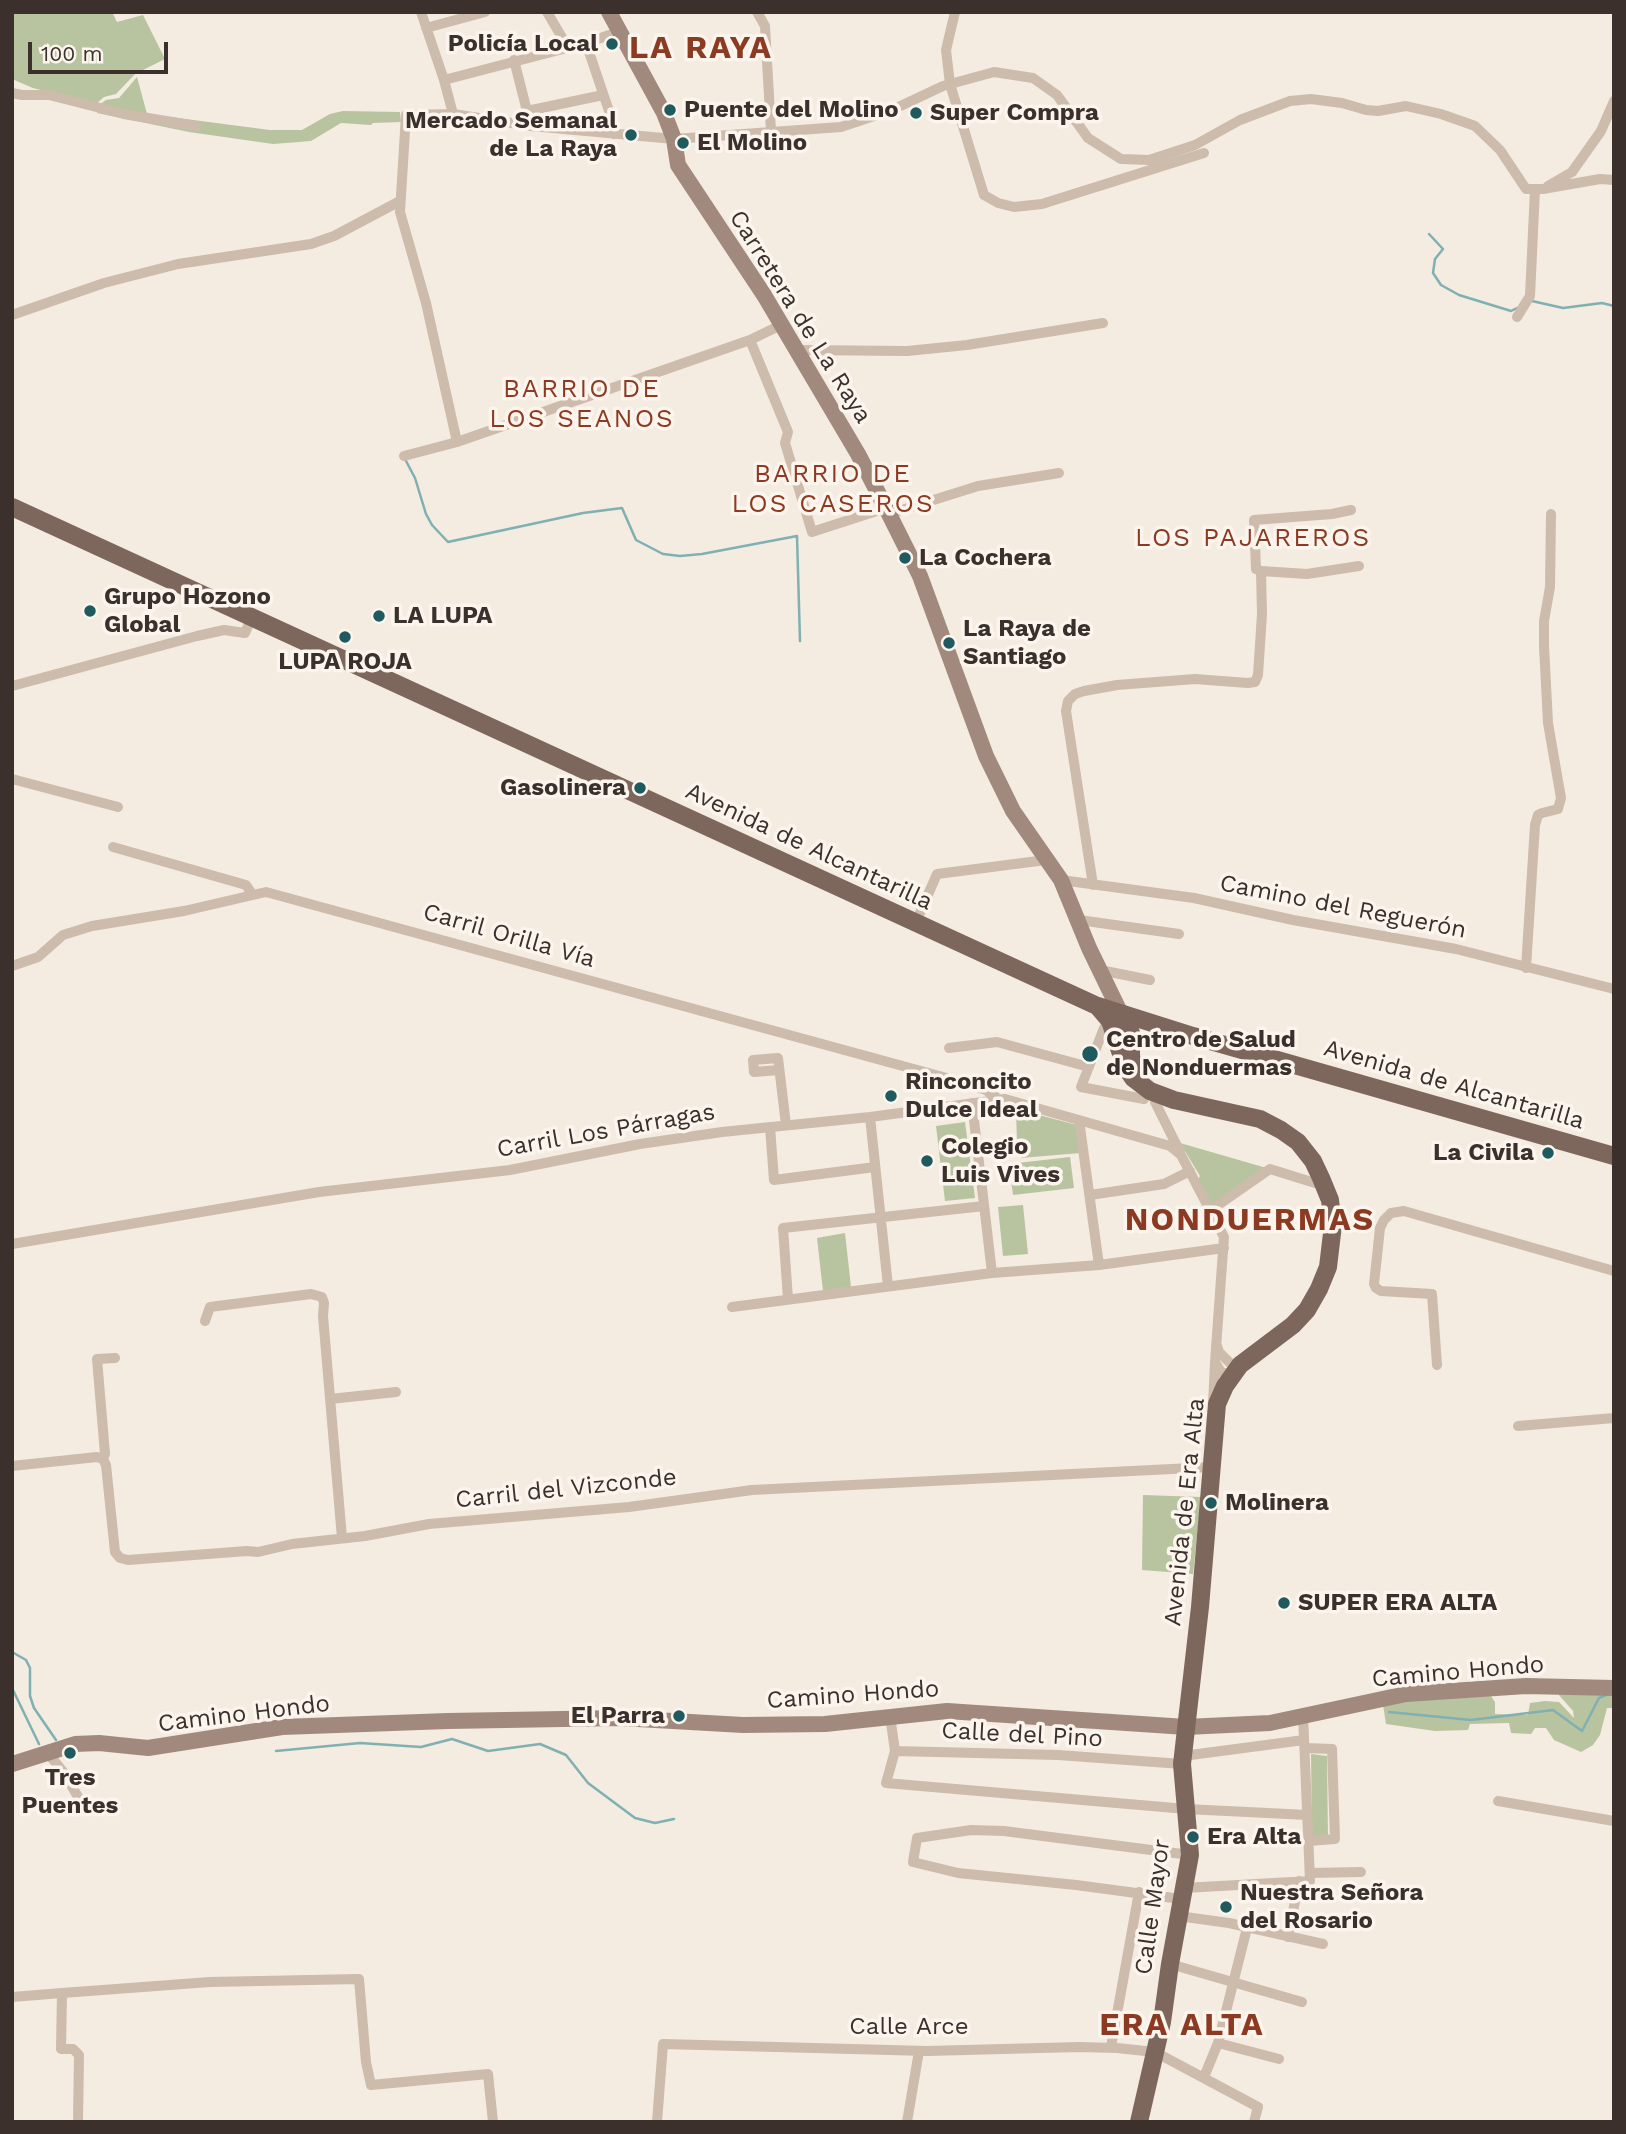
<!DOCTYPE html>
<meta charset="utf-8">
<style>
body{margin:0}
#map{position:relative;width:1626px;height:2134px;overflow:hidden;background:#f4ebe1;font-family:"Work Sans",sans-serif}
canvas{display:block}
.frame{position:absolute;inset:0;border:14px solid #3b302b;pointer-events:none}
.scale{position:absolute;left:28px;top:42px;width:140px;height:32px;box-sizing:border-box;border:4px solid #3b302b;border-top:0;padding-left:9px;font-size:21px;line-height:24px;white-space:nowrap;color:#3b302b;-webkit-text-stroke:5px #fbf5ee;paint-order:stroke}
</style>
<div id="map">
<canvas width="1626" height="2134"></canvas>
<div class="frame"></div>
<div class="scale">100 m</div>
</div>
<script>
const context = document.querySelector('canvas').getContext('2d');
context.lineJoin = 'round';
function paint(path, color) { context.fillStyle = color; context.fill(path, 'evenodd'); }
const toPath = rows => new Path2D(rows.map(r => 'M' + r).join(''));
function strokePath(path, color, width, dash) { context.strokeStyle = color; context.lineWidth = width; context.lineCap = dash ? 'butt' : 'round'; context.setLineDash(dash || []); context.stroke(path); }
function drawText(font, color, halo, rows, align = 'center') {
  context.font = font + ' "Work Sans",sans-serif'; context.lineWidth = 7; context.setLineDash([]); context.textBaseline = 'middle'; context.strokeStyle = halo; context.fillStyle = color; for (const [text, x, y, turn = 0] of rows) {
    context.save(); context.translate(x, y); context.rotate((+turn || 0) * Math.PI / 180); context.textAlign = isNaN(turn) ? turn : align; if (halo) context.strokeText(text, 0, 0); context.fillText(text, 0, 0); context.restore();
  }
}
paint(toPath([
 [12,12,112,12,117,22,143,15,165,59,135,74,116,94,104,97,96,104,33,88,12,79],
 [137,77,147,114,270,130,302,130,330,114,343,111,400,112,401,122,373,123,371,125,341,123,311,141,273,144,189,132,97,113,99,105,106,100,119,98],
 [1016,1109,1077,1125,1080,1153,1021,1158,1017,1143],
 [965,1122,975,1198,945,1201,936,1126],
 [1180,1143,1270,1169,1211,1210,1196,1183,1200,1176],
 [1070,1157,1074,1188,1013,1195,1009,1164],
 [1023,1205,1028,1254,1003,1256,998,1207],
 [845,1233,851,1287,823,1291,817,1238],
 [1143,1495,1201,1497,1193,1574,1142,1570],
 [1614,1690,1614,1708,1607,1708,1600,1735,1593,1745,1581,1752,1554,1740,1546,1728,1535,1728,1531,1734,1511,1733,1509,1723,1470,1724,1468,1730,1435,1731,1386,1724,1383,1705,1399,1699,1488,1692,1495,1702,1495,1714,1528,1715,1530,1703,1545,1701,1559,1702,1574,1718,1573,1711,1558,1694],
 [1311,1754,1327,1756,1328,1838,1312,1837]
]), '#b8c4a0');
strokePath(toPath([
 [1429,234,1443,249,1435,259,1433,273,1441,285,1459,295,1511,311,1517,308],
 [1532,301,1563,308,1602,303,1614,306],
 [405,459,415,478,426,514,432,525,448,542,583,513,622,508,636,540,663,554,680,556,702,554,797,536,800,641],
 [12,1652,26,1660,30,1668,30,1696,34,1708,56,1740],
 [12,1688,39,1744],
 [1389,1712,1471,1720,1553,1710,1582,1731,1599,1698,1606,1695],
 [276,1751,360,1743,421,1747,452,1739,488,1751,540,1744,566,1755,588,1783,635,1818,655,1823,674,1819]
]), '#7fb0b2', 2.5);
strokePath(toPath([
 [421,12,444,80,453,114],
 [547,12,567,46],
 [757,12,765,26,771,131],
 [955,12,946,50,950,84,984,195,998,203,1014,207,1042,204,1204,153],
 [426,28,485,12],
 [586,43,610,114,614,134],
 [514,60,528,115],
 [444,80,586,43,618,32],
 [12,93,22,95,49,95,124,114,196,126],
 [527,111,603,95],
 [1548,186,1572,172,1601,131,1614,101],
 [12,315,104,283,178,264,311,244,334,236,400,201],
 [1517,317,1530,296,1535,189],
 [781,325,750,340,457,442,426,303,400,212,406,115,453,114,531,126,674,139,841,127,892,110,943,86,994,72,1033,78,1057,95,1088,138,1121,159,1149,160,1195,145,1240,120,1290,101,1311,99,1342,103,1366,110,1378,111,1406,106,1441,114,1475,126,1500,150,1526,189,1543,189,1600,179,1614,180],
 [750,340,788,432,785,443,812,532,886,508],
 [796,350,907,351,967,345,1103,323],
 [404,456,457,442],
 [889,514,978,486,1059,473],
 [1261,571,1307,574,1359,566],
 [12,686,197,636,224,630,245,633,252,617],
 [12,779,118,807],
 [113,847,246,885,252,894],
 [1061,880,1194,898,1293,920,1456,949,1614,989],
 [1093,885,1066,711,1068,701,1075,694,1084,691,1117,685,1195,679,1248,683,1255,682,1258,675,1262,614,1261,571,1256,569,1254,520,1332,514,1351,510],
 [1079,920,1179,934],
 [916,922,937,874,1046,860],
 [12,966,38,957,63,935,92,926,184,911,266,892,943,1077,986,1090,997,1098],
 [1526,968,1535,825,1538,815,1542,813,1558,809,1561,798,1548,723,1544,646,1544,621,1550,587,1551,514],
 [1100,970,1150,980],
 [1110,1021,1104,1028,1081,1087,1144,1099],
 [949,1048,997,1042,1089,1067],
 [779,1070,754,1072,753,1060,778,1058,786,1125],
 [1155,1102,1180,1152],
 [972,1103,992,1273],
 [870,1117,888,1286],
 [1079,1120,1099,1265],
 [770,1127,774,1180,875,1167],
 [1090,1195,1164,1184,1190,1171],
 [1211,1210,1270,1169,1315,1183],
 [12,1244,319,1192,510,1170,640,1144,722,1132,870,1117,1005,1099,1170,1146,1181,1155,1224,1237,1215,1362,1221,1372,1232,1375],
 [788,1299,783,1228,984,1206],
 [732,1307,992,1273,1099,1265,1224,1248],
 [205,1321,210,1307,311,1294,322,1297,324,1303,323,1316,342,1538],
 [1217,1346,1219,1352,1236,1369],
 [1437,1365,1432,1294,1381,1291,1376,1288,1374,1284,1380,1228,1384,1220,1391,1213,1404,1211,1614,1271],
 [330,1399,396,1392],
 [1213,1405,1215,1362],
 [1518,1426,1614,1418],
 [103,1459,105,1454,97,1359,115,1358],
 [12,1466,97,1457,103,1459,106,1465,115,1552,120,1558,128,1560,247,1551,258,1552,292,1544,365,1536,429,1524,629,1507,752,1490,1212,1467],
 [890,1716,895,1751,1058,1755,1182,1764],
 [1305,1748,1332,1749,1335,1839,1309,1841],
 [895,1751,886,1783,1186,1809,1308,1815],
 [47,1752,64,1773,84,1807],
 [1183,1756,1304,1740],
 [1498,1801,1614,1821],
 [1310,1873,1361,1872],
 [1184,1888,1310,1881,1303,1715],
 [1181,1899,1076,1885,958,1873,913,1862,917,1838,971,1830,1004,1831,1190,1855],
 [1178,1916,1229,1923,1323,1944],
 [1288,1937,1299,1881],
 [1170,1964,1302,2002],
 [12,1997,62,1993],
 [1218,2043,1279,2059],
 [1111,2047,1139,1892],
 [1204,2077,1218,2043,1247,1928],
 [78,2122,79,2055,73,2049,61,2049,62,1993,210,1982,359,1979,366,2062,371,2085,488,2074,493,2122],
 [657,2122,663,2044,927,2051,1079,2047,1117,2048,1155,2052,1258,2107,1254,2122],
 [907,2122,919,2051]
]), '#cdbbac', 10);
strokePath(toPath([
 [609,12,664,113,674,139,678,165,764,295,858,454,889,514,920,576,986,756,1013,811,1061,880,1089,948,1121,1014],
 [12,1764,75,1744,99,1743,148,1748,282,1727,448,1721,620,1718,743,1725,825,1724,947,1711,1186,1727,1270,1723,1406,1694,1526,1686,1614,1688]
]), '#a18a7d', 16);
strokePath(toPath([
 [12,507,1095,1005,1193,1036,1614,1156],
 [1098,1007,1110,1021,1125,1066,1133,1078,1150,1091,1174,1100,1260,1119,1281,1130,1298,1142,1313,1161,1321,1178,1330,1200,1333,1225,1328,1267,1319,1289,1307,1310,1293,1325,1240,1365,1225,1386,1217,1404,1200,1607,1182,1764,1190,1855,1170,1964,1162,2022,1139,2122],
 [1121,1014,1131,1033,1131,1056,1135,1073]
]), '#7d675c', 18);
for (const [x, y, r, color] of [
 [612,44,7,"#1f5a5e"],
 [670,110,7,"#1f5a5e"],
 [916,113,7,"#1f5a5e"],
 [631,135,7,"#1f5a5e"],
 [683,143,7,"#1f5a5e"],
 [905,558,7,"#1f5a5e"],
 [90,611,7,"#1f5a5e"],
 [379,616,7,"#1f5a5e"],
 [345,637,7,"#1f5a5e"],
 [949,643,7,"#1f5a5e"],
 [640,788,7,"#1f5a5e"],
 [1090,1054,9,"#1f5a5e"],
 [891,1096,7,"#1f5a5e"],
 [1548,1153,7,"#1f5a5e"],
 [927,1161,7,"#1f5a5e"],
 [1211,1503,7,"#1f5a5e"],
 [1284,1603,7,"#1f5a5e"],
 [679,1716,7,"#1f5a5e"],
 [70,1753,7,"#1f5a5e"],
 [1193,1837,7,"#1f5a5e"],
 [1226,1907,7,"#1f5a5e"]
]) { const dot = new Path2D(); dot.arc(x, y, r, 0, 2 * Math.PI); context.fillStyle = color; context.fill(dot); strokePath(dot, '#fbf5ee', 2.5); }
drawText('bold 24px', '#3b302b', '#fbf5ee', [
 ["Policía Local",598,44,"right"],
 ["Puente del Molino",684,110],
 ["Super Compra",930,113],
 ["Mercado Semanal",617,121,"right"],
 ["de La Raya",617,149,"right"],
 ["El Molino",697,143],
 ["La Cochera",919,558],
 ["Grupo Hozono",104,597],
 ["Global",104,625],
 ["LA LUPA",393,616],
 ["La Raya de",963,629],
 ["Santiago",963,657],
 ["LUPA ROJA",345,662,"center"],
 ["Gasolinera",626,788,"right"],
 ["Centro de Salud",1106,1040],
 ["de Nonduermas",1106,1068],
 ["Rinconcito",905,1082],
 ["Dulce Ideal",905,1110],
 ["Colegio",941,1147],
 ["Luis Vives",941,1175],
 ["La Civila",1534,1153,"right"],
 ["Molinera",1225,1503],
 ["SUPER ERA ALTA",1298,1603],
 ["El Parra",665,1716,"right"],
 ["Tres",70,1778,"center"],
 ["Puentes",70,1806,"center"],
 ["Era Alta",1207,1837],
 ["Nuestra Señora",1240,1893],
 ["del Rosario",1240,1921]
], 'left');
drawText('24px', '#3b302b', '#fbf5ee', [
 ["Carretera de La Raya",800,317,58],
 ["Avenida de Alcantarilla",809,847,25],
 ["Camino del Reguerón",1343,907,11],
 ["Carril Orilla Vía",509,936,16],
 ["Avenida de Alcantarilla",1454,1085,16],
 ["Carril Los Párragas",606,1131,-10],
 ["Carril del Vizconde",566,1489,-6],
 ["Avenida de Era Alta",1185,1512,-84],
 ["Camino Hondo",1458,1672,-5],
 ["Camino Hondo",853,1695,-4],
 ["Camino Hondo",244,1714,-7],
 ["Calle del Pino",1022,1735,3],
 ["Calle Mayor",1153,1907,-82],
 ["Calle Arce",909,2027]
]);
context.letterSpacing = '2px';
drawText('26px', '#8c3b22', '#fbf5ee', [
 ["BARRIO DE",582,389],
 ["LOS SEANOS",582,419],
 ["BARRIO DE",833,474],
 ["LOS CASEROS",833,504],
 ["LOS PAJAREROS",1253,538]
]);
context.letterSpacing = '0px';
context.letterSpacing = '2px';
drawText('bold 32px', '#8c3b22', '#fbf5ee', [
 ["LA RAYA",701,49],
 ["NONDUERMAS",1250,1221],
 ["ERA ALTA",1182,2026]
]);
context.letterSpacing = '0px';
</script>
